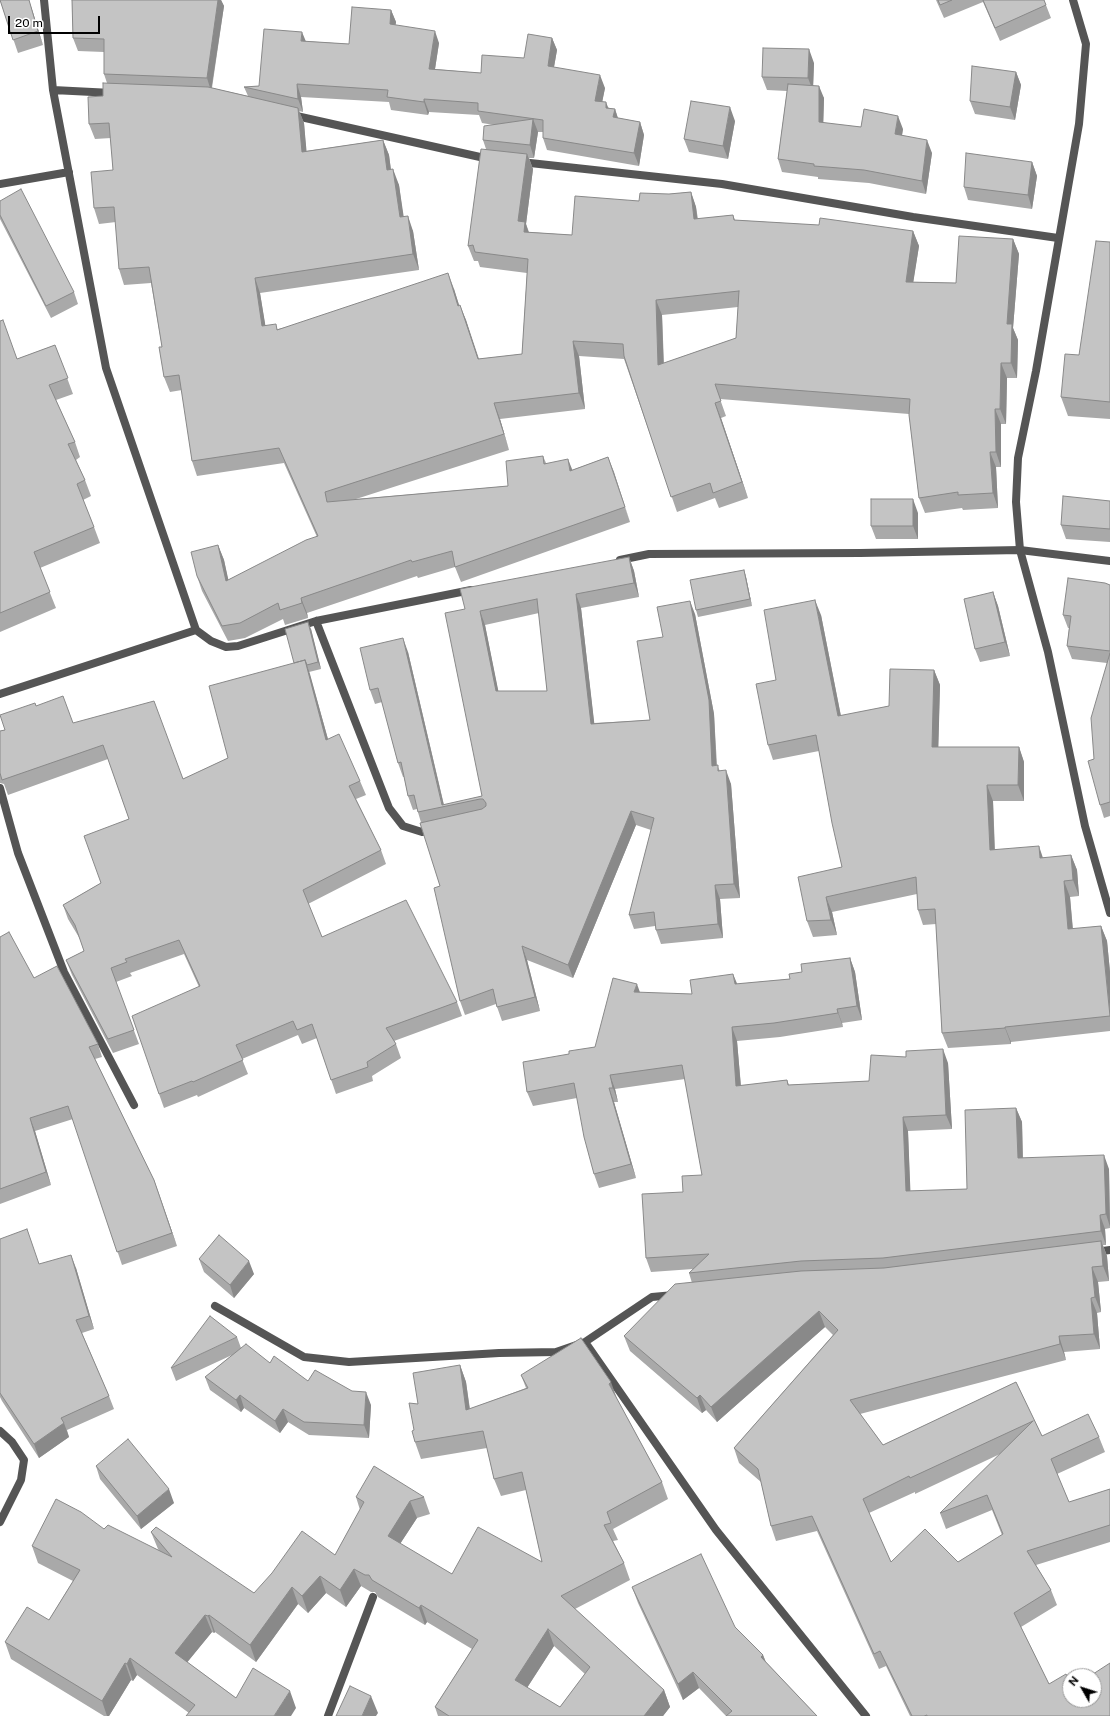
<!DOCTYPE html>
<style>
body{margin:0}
#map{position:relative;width:1110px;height:1716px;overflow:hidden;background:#fff;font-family:"Public Sans",sans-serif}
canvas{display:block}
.north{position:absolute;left:1062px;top:1668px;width:40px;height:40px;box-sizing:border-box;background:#fff;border:1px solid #999;border-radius:50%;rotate:309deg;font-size:11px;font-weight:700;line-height:16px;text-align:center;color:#000}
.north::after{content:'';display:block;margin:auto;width:14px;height:18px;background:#000;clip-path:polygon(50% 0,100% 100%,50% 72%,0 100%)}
.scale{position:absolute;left:8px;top:16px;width:92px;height:18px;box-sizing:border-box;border:2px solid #000;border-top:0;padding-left:5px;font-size:12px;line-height:14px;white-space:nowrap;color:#000;-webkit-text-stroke:3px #fff;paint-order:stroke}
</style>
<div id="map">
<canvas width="1110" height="1716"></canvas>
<div class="north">N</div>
<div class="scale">20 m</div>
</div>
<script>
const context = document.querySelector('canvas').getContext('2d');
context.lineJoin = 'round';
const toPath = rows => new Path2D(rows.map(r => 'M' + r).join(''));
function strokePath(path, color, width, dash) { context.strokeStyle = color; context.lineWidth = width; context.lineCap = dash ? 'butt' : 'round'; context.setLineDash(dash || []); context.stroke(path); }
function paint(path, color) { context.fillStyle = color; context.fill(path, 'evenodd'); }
strokePath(toPath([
 [44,0,53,90,106,368,196,630,211,641,226,647,238,646,316,621,471,590],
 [53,90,112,93],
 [292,115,489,159],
 [521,162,722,184,913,217,1058,238],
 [0,184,69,172],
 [620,560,649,554,860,553,1020,550,1110,561],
 [316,621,389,808,403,826,422,832,433,830],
 [0,694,196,630],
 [0,788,18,853,64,972,134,1105],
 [1095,1252,1110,1250],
 [215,1306,304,1357,349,1362,499,1353,556,1352,585,1342,652,1297,674,1295],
 [585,1342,716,1530,866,1716],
 [0,1431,12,1442,24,1460,21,1480,0,1522],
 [328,1716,373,1597]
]), '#555', 8);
strokePath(toPath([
 [1073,0,1086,44,1079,124,1036,371,1018,458,1016,502,1020,550,1048,652,1085,826,1110,913]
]), '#555', 8);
paint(toPath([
 [0,0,29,0,43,45,18,53],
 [72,0,221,0,224,6,212,88,248,96,244,87,259,86,305,41,349,44,391,10,396,22,395,25,439,43,435,69,481,73,524,58,552,38,557,50,554,67,605,88,602,102,609,108,615,109,618,118,640,122,644,135,639,166,547,150,543,138,543,132,538,132,534,158,529,158,533,169,526,224,529,232,572,235,639,201,669,194,691,192,696,207,698,219,733,215,735,220,913,231,919,246,913,282,956,283,1013,239,1019,254,1013,328,1018,340,1017,378,1007,378,1006,424,1001,424,1001,467,996,467,998,508,963,510,962,508,925,513,919,498,909,414,720,399,726,416,721,418,748,498,719,508,715,498,677,512,624,359,579,356,585,409,500,419,509,450,356,499,508,486,543,456,546,463,572,470,608,457,630,522,461,582,455,567,418,578,417,576,307,613,308,618,285,625,283,619,245,638,228,641,202,591,197,576,218,545,224,560,228,580,317,537,284,463,197,476,192,461,182,390,170,392,164,377,162,347,151,283,124,285,119,269,116,222,99,224,94,208,113,170,111,138,95,139,89,124,103,96,107,83,104,74,104,52,78,51,73,38],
 [301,97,389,102,391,110,428,115,429,112,479,115,482,123,494,125,483,140,486,149,468,246,474,261,478,261,480,267,527,273,522,354,478,359,466,320,459,305,454,289,278,329,265,325,260,293,419,270,413,231,403,216,399,185,391,170,389,155,383,140,306,151,304,123,299,111,303,112],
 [738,307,736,338,664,363,662,315],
 [936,0,1044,0,1051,18,1000,41,983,2,944,18],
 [814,63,813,85,824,98,823,123,861,127,903,129,902,135,932,153,926,194,869,183,818,179,818,177,782,172,778,159,787,91,767,90,762,77],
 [1016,72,1021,85,1015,120,975,114,970,101],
 [735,121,728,159,689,152,684,139],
 [1032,162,1037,176,1032,209,968,200,964,187],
 [0,201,74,292,78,304,51,318,0,219],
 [1110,242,1110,419,1068,416,1061,397,1079,355],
 [0,321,17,359,55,345,73,394,56,400,75,442,80,457,76,460,85,480,91,496,83,500,94,527,100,543,40,568,56,608,0,632],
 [1110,501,1110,542,1066,539,1061,525],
 [918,513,918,539,876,539,871,526],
 [629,557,634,571,639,597,581,608,594,723,650,720,663,637,695,614,714,714,717,765,720,771,731,784,740,898,720,899,723,938,661,944,656,930,655,926,634,929,629,915,651,830,636,825,573,978,527,960,540,1011,502,1021,496,1004,465,1015,460,1001,440,886,417,809,413,810,408,796,404,777,403,777,398,763,382,702,375,704,370,690,408,652,444,805,482,796,465,609],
 [539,613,547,691,498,691,485,625],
 [744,570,746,577,752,606,698,617,696,610],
 [1110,585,1110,816,1104,818,1100,805,1094,759,1107,663,1072,659,1067,646,1069,628,1068,628,1063,615],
 [993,592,998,606,1010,656,980,662,975,649],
 [821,615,841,716,889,706,934,670,940,685,938,747,1019,747,1024,762,1024,801,993,801,995,849,1043,858,1071,855,1077,870,1079,896,1070,897,1073,929,1101,926,1107,941,1110,972,1110,1031,1011,1042,1011,1044,948,1048,942,1033,936,924,923,925,918,910,917,894,832,912,837,935,813,937,807,921,842,867,819,751,773,760,768,745],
 [311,629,321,669,309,672,328,739,360,781,366,795,356,799,381,850,386,864,308,904,322,937,457,1002,462,1016,394,1041,396,1044,401,1058,372,1076,373,1081,336,1094,317,1038,302,1044,298,1035,242,1059,248,1074,198,1097,197,1095,164,1108,159,1094,199,987,184,954,130,973,132,976,116,982,139,1044,113,1053,72,975,66,960,84,951,80,939,68,919,63,905,101,883,129,819,108,759,8,795,4,784,0,783,0,731,5,730,36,706,73,723,183,779,228,758,294,663],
 [0,937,34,978,98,1044,102,1057,95,1059,154,1180,177,1246,122,1265,73,1119,35,1131,51,1185,0,1204],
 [850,958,855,972,862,1020,842,1023,843,1027,780,1037,737,1041,741,1086,787,1080,789,1085,869,1081,948,1063,952,1129,908,1131,910,1191,967,1189,1016,1108,1022,1122,1023,1158,1109,1169,1110,1228,1105,1229,1106,1245,1103,1245,1107,1256,1109,1281,1098,1282,1101,1312,1097,1313,1100,1349,1064,1352,1066,1360,860,1414,883,1445,1016,1382,1042,1436,1099,1437,1105,1452,1057,1474,1069,1502,1110,1490,1110,1542,1036,1565,1051,1590,1057,1605,1021,1627,1049,1684,1070,1700,1110,1716,910,1716,886,1666,879,1669,817,1531,776,1541,771,1526,761,1482,739,1463,734,1448,833,1335,825,1327,717,1422,706,1410,702,1413,630,1351,624,1336,692,1283,689,1273,693,1269,651,1272,646,1258,683,1192,702,1175,685,1079,615,1089,618,1102,614,1102,636,1178,599,1188,594,1174,577,1098,533,1106,527,1092,569,1054,595,1047,640,993,692,994,737,984,790,979,802,972],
 [1000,1454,940,1513,946,1529,992,1510,1002,1535,958,1562,891,1562,869,1513,915,1492,915,1494],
 [0,1239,39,1264,76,1268,94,1329,82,1333,109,1396,114,1409,67,1430,69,1437,39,1458,2,1401,0,1397],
 [199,1259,254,1274,234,1298,204,1272],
 [237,1337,241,1348,270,1363,308,1381,371,1405,369,1438,309,1435,288,1422,280,1433,244,1408,241,1412,210,1390,205,1377,232,1355,176,1381,171,1368],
 [460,1365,466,1382,470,1409,526,1388,521,1375,616,1397,662,1482,668,1499,613,1529,618,1540,613,1541,624,1563,630,1580,575,1609,664,1690,670,1707,663,1716,438,1716,435,1707,472,1649,427,1622,425,1625,378,1597,375,1592,371,1592,361,1586,346,1607,326,1593,308,1613,298,1604,256,1662,215,1632,214,1633,212,1632,187,1662,236,1698,296,1708,189,1713,137,1675,133,1681,131,1680,109,1716,104,1716,11,1659,5,1642,49,1620,73,1581,38,1563,32,1546,104,1529,159,1550,158,1549,151,1532,254,1593,335,1555,360,1510,356,1497,424,1497,430,1514,417,1518,400,1544,452,1574,542,1562,526,1490,501,1496,494,1479,487,1448,421,1459,415,1442,414,1430,418,1404],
 [554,1646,585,1674,560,1707,527,1688],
 [96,1466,174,1503,141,1529,100,1479],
 [632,1587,735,1627,763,1655,766,1662,817,1716,726,1716,699,1688,683,1700,638,1603]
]), '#a9a9a9');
paint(toPath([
 [29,0,43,45,38,31],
 [218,0,221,0,224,6,211,91,207,78],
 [391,10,396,22,394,37,390,24],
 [435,31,439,43,433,82,429,69],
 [302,32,307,44,301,41],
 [552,38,557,50,552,78,548,66],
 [809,49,814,63,813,91,808,78],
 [1016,72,1021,85,1015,120,1010,107],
 [600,75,605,88,600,113,595,101],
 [297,84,301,97,303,112,298,99],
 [819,86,824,98,823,135,819,122],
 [424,99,429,112,428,115,424,102],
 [606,102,611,115,606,108],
 [730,107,735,121,728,159,723,146],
 [298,108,304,123,308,167,302,152],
 [615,109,619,122,613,117],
 [898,116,903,129,900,147,895,134],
 [533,119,538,132,534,158,530,145],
 [640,122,644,135,639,166,634,153],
 [383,140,389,155,393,186,387,170],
 [927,140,932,153,926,194,922,181],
 [527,154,533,169,526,224,530,237,529,247,518,221],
 [1032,162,1037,176,1032,209,1028,195],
 [393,169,399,185,406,232,400,217],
 [691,192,696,207,699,235,694,219],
 [408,216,413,231,419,270,413,254],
 [913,231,919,246,911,297,906,282],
 [1013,239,1019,254,1013,328,1018,340,1017,378,1011,363,1007,324],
 [448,273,454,289,464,321,458,306],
 [255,278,260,293,268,341,262,326],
 [656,300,662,315,664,380,658,365],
 [460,305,466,320,484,374,478,359],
 [573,341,579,356,585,409,579,393],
 [1001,363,1007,378,1006,424,1000,409],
 [494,403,500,419,509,450,504,434],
 [715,403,721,418,748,498,742,482],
 [995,409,1001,424,1001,467,996,452],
 [990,452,996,467,998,508,993,493],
 [608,457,614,472,630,522,625,507],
 [568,459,574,474,570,471],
 [913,499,918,513,918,539,913,526],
 [218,545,224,560,232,596,226,581],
 [629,557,634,571,639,597,634,583],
 [744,570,746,577,752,606,750,599],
 [993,592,998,606,1010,656,1005,642],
 [576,594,581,608,596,738,591,724],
 [301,598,307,613,308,618,302,603],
 [815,600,821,615,844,732,838,716],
 [690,601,695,614,714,714,717,779,712,766],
 [480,611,485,625,501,704,496,691],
 [308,622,311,629,321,669,318,662],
 [403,638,408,652,444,806,443,807],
 [305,660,310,674,332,754,326,740],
 [934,670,940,685,938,762,932,747],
 [1019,747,1024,762,1024,801,1018,785],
 [726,770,731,784,740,898,734,884],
 [987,785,993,801,995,865,990,850],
 [631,811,636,825,573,978,568,965],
 [1039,846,1044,861,1040,858],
 [1071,855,1077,870,1079,896,1073,880],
 [1064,881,1070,897,1074,945,1068,929],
 [715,885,720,899,723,938,718,924],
 [826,897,832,912,837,935,831,920],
 [1101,926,1107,941,1110,972,1110,1012],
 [522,946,527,960,540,1011,535,997],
 [850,958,855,972,862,1020,857,1006],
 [733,974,739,988,735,984],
 [637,984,642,998,634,992],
 [837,1009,842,1023,843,1027,838,1013],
 [732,1027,737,1041,742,1100,736,1086],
 [1005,1027,1011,1042,1011,1044,1005,1028],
 [943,1049,948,1063,952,1129,946,1115],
 [610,1075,615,1089,618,1102,613,1088],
 [609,1088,614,1102,636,1178,631,1164],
 [1016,1108,1022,1122,1023,1172,1018,1158],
 [903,1117,908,1131,911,1205,906,1191],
 [30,1118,35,1131,51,1185,46,1172],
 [1104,1155,1109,1169,1110,1227,1106,1214],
 [154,1180,159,1194,177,1246,172,1233],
 [1100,1215,1105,1229,1106,1245,1101,1231],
 [1101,1241,1107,1256,1109,1281,1103,1266],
 [71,1255,76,1268,94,1329,89,1316],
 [249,1261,254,1274,234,1298,230,1285],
 [1092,1267,1098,1282,1101,1312,1095,1297],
 [1091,1298,1097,1313,1100,1349,1094,1334],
 [819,1311,825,1327,717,1422,711,1407],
 [1059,1336,1064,1352,1066,1360,1060,1344],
 [460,1365,466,1382,472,1427,466,1410],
 [611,1382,617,1399,609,1384],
 [366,1392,371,1405,369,1438,364,1425],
 [240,1395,244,1408,241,1412,236,1400],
 [700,1395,706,1410,702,1413,697,1398],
 [283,1409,288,1422,280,1433,275,1421],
 [64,1423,69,1437,39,1458,34,1444],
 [169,1489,174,1503,141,1529,137,1516],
 [410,1501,417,1518,394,1553,388,1536],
 [354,1569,361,1586,346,1607,340,1590],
 [320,1576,326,1593,308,1613,302,1596],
 [292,1587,298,1604,256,1662,250,1645],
 [421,1605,427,1622,425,1625,419,1608],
 [205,1615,212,1632,181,1670,175,1653],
 [209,1615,215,1632,214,1633,208,1616],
 [548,1629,554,1646,521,1697,515,1680],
 [763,1655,769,1671,761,1657],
 [130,1658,137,1675,133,1681,127,1664],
 [125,1663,131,1680,109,1716,107,1716,102,1701],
 [693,1672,699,1688,683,1700,678,1684],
 [664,1690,670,1707,663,1716,644,1716],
 [290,1691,296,1708,291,1716,274,1716],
 [371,1696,378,1713,376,1716,362,1716]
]), '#898989');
const building = toPath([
 [0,0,29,0,38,31,13,40,0,0],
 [72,0,218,0,207,78,104,74,104,39,73,38,72,0],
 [938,0,952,0,940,5,938,0],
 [983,0,1044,0,1046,5,995,28,983,0],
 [352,7,391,10,390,24,435,31,429,69,481,73,482,55,524,58,528,34,552,38,548,66,600,75,595,101,606,102,606,108,615,109,613,117,640,122,634,153,543,138,543,120,478,111,478,103,424,99,424,102,387,97,388,90,297,84,298,99,244,87,259,86,264,29,302,32,301,41,349,44,352,7],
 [763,48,809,49,808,78,762,77,763,48],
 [972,66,1016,72,1010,107,970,101,972,66],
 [103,83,208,87,298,108,302,152,383,140,387,170,393,169,400,217,408,216,413,254,255,278,262,326,276,324,277,330,448,273,458,306,460,305,478,359,522,354,528,259,475,252,473,245,468,246,481,149,527,154,518,221,525,222,524,232,572,235,575,196,639,201,640,193,669,194,691,192,694,219,733,215,734,220,819,225,820,218,913,231,906,282,956,283,959,236,1013,239,1007,324,1012,324,1011,363,1001,363,1000,409,995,409,996,452,990,452,993,493,958,495,958,492,919,498,909,415,910,399,715,384,721,401,715,403,742,482,713,493,710,483,671,497,624,356,623,344,573,341,579,393,494,403,504,434,325,492,327,502,508,486,506,461,543,456,544,464,568,459,570,471,608,457,625,507,455,567,452,551,412,562,411,560,301,598,302,603,280,610,278,603,240,623,222,626,197,576,191,552,218,545,226,581,306,540,318,536,279,448,192,461,179,375,164,377,159,347,162,347,149,267,119,269,114,207,94,208,91,172,113,170,109,123,89,124,88,97,103,96,103,83],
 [739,291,736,338,658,365,656,300,739,291],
 [788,84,819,86,819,122,861,127,864,109,898,116,895,134,927,140,922,181,864,170,814,166,814,164,778,159,788,84],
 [691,101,730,107,723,146,684,139,691,101],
 [533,119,530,145,483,140,484,126,533,119],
 [966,153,1032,162,1028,195,964,187,966,153],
 [21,189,74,292,46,306,0,215,0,201,21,189],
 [1096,241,1110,242,1110,402,1061,397,1065,354,1079,355,1096,241],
 [3,320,17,359,55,345,68,378,49,385,75,442,68,444,85,480,77,484,94,527,34,552,50,592,0,613,0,321,3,320],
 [1063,496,1110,501,1110,529,1061,525,1063,496],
 [871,499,913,499,913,526,871,526,871,499],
 [629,557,634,583,576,594,591,724,650,720,637,641,663,637,657,607,690,601,709,700,712,766,718,765,718,771,726,770,734,884,715,885,718,924,656,930,654,912,629,915,654,818,631,811,568,965,522,946,535,997,497,1007,493,989,460,1001,434,888,440,886,420,823,482,809,486,806,486,803,483,799,480,799,418,812,414,795,408,796,401,762,398,763,378,688,370,690,360,648,403,638,442,805,482,796,445,613,465,609,460,589,629,557],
 [537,599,547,691,496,691,480,611,537,599],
 [744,570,750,599,696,610,690,580,744,570],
 [1068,578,1105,583,1110,585,1110,651,1067,646,1071,616,1063,615,1068,578],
 [993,592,1005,642,975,649,964,599,993,592],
 [815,600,838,716,889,706,890,669,934,670,932,747,1019,747,1018,785,987,785,990,850,1039,846,1040,858,1071,855,1073,880,1064,881,1068,929,1101,926,1110,1016,1005,1027,1005,1028,942,1033,935,909,918,910,916,877,826,897,831,920,807,921,798,877,842,867,832,823,816,735,768,745,756,684,776,680,764,610,815,600],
 [308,622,318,662,307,665,305,660,294,663,285,629,308,622],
 [1110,653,1110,802,1100,805,1088,761,1094,759,1091,718,1110,653],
 [305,660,326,740,339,734,360,781,349,786,381,850,303,890,322,937,406,900,457,1002,386,1028,396,1044,367,1062,368,1067,331,1080,312,1024,297,1030,293,1021,236,1045,243,1060,193,1082,192,1081,159,1094,132,1016,200,986,179,940,125,959,127,962,111,968,134,1030,108,1039,66,960,84,951,75,925,63,905,101,883,84,836,129,819,103,745,2,780,0,773,0,731,5,730,0,715,35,703,36,706,63,696,73,723,154,701,183,779,228,758,209,686,305,660],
 [9,932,34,978,57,966,98,1044,89,1047,154,1180,172,1233,117,1252,68,1106,30,1118,46,1172,0,1189,0,937,9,932],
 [850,958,857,1006,837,1009,838,1013,774,1023,732,1027,736,1086,787,1080,788,1085,869,1081,871,1055,906,1057,906,1051,943,1049,946,1115,903,1117,906,1191,967,1189,965,1110,1016,1108,1018,1158,1104,1155,1106,1214,1100,1215,1101,1231,883,1258,801,1261,689,1273,709,1254,646,1258,642,1194,683,1192,682,1176,702,1175,682,1065,610,1075,613,1088,609,1088,631,1164,594,1174,584,1137,574,1083,527,1092,523,1062,569,1054,569,1051,595,1047,613,978,637,984,634,992,692,994,690,980,733,974,735,984,790,979,789,974,802,972,801,964,850,958],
 [27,1229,39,1264,71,1255,89,1316,76,1320,109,1396,61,1418,64,1423,34,1444,0,1393,0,1239,27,1229],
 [219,1235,249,1261,230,1285,199,1259,219,1235],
 [1101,1241,1103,1266,1092,1267,1095,1297,1091,1298,1094,1334,1059,1336,1060,1344,850,1400,883,1445,1016,1382,1042,1436,1088,1414,1099,1437,1051,1459,1069,1502,1110,1489,1110,1525,1027,1551,1051,1590,1014,1613,1049,1684,1066,1674,1070,1681,1070,1700,1094,1700,1094,1676,1090,1676,1110,1663,1110,1716,927,1716,927,1715,924,1716,912,1716,880,1651,874,1654,812,1516,771,1526,758,1469,734,1448,838,1330,819,1311,711,1407,700,1395,697,1398,624,1336,675,1284,801,1271,884,1268,1101,1241],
 [1033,1421,940,1513,987,1495,1003,1534,958,1562,925,1529,891,1562,863,1499,909,1476,910,1478,1033,1421],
 [210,1316,237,1337,171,1368,210,1316],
 [581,1338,611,1382,609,1384,662,1482,607,1512,611,1523,604,1525,624,1563,561,1596,664,1690,644,1716,449,1716,435,1707,478,1640,421,1605,419,1608,372,1580,369,1575,365,1575,354,1569,340,1590,320,1576,302,1596,292,1587,250,1645,209,1615,208,1616,205,1615,175,1653,236,1698,253,1668,290,1691,274,1716,186,1716,195,1705,130,1658,127,1664,125,1663,102,1701,5,1642,27,1607,49,1620,80,1570,32,1546,56,1499,81,1512,104,1529,108,1525,172,1557,151,1532,156,1527,254,1593,272,1573,302,1531,335,1555,364,1502,356,1497,374,1466,424,1497,410,1501,388,1536,452,1574,478,1527,542,1562,522,1472,494,1479,483,1431,415,1442,412,1431,414,1430,409,1403,418,1404,413,1373,460,1365,466,1410,528,1388,521,1375,581,1338],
 [548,1629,590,1667,560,1707,515,1680,548,1629],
 [246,1344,270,1363,274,1356,308,1381,315,1370,352,1391,366,1392,364,1425,304,1422,283,1409,275,1421,240,1395,236,1400,205,1377,246,1344],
 [128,1439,169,1489,137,1516,96,1466,128,1439],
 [701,1554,735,1627,763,1655,761,1657,817,1716,726,1716,732,1711,693,1672,678,1684,632,1587,701,1554],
 [350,1686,371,1696,362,1716,336,1716,350,1686]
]);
paint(building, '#c4c4c4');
strokePath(building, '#898989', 1);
</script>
